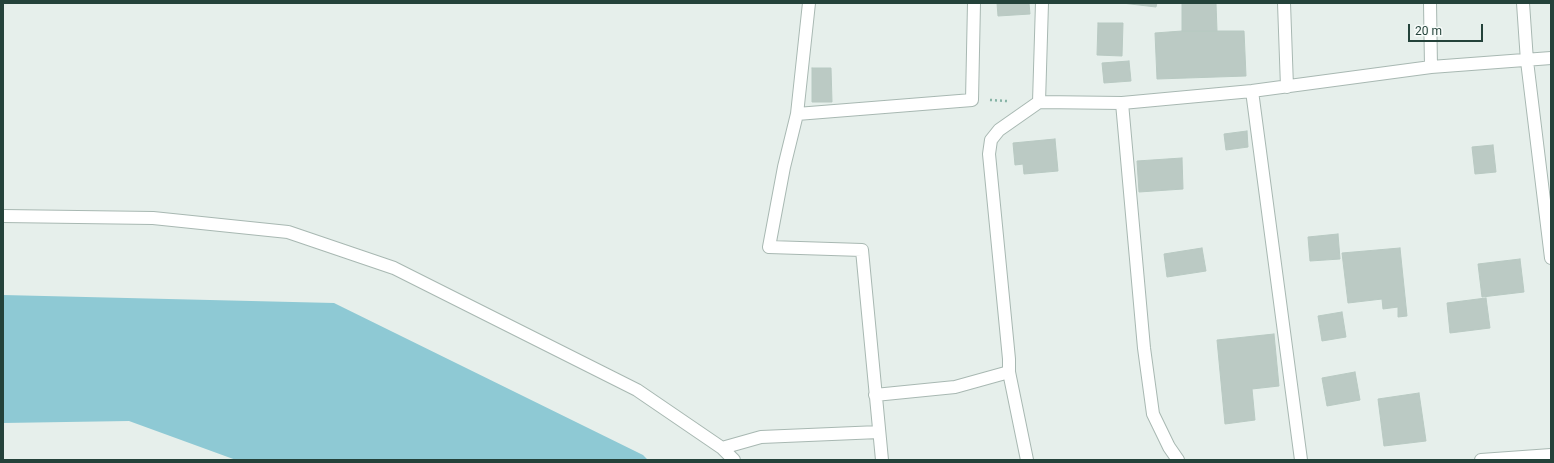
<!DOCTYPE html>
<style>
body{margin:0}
#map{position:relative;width:1554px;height:463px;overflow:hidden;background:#e6efeb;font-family:Roboto,sans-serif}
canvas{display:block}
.frame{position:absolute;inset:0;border:4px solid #24423a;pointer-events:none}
.scale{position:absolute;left:1408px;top:24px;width:75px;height:18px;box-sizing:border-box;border:2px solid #24423a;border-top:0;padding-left:5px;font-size:12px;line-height:14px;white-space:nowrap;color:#24423a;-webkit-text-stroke:3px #f7fbf9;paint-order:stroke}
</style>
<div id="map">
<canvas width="1554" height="463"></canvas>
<div class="frame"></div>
<div class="scale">20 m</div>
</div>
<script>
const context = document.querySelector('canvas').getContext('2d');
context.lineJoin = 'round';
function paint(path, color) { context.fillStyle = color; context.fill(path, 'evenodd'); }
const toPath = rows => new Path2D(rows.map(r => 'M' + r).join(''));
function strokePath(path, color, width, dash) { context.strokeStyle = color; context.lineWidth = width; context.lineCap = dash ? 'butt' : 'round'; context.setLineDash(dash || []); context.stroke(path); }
paint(toPath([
 [3,295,334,303,643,455,648,460,236,460,129,421,3,423]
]), '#8ec9d4');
const building = toPath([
 [997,3,1029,3,1030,14,998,16,997,3],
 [1122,3,1157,3,1156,7,1122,3],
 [1182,3,1216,3,1217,31,1182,31,1182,3],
 [1098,23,1123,23,1122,56,1097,55,1098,23],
 [1182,31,1244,31,1246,76,1157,79,1155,33,1182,31],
 [1129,61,1131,81,1104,83,1102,63,1129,61],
 [812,68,831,68,832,102,812,102,812,68],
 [1247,131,1248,147,1226,150,1224,134,1247,131],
 [1055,139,1058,171,1024,174,1023,164,1015,165,1013,143,1055,139],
 [1493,145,1496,172,1475,174,1472,147,1493,145],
 [1182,158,1183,189,1139,192,1137,161,1182,158],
 [1338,234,1340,259,1310,261,1308,237,1338,234],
 [1202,248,1206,271,1167,277,1164,254,1202,248],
 [1400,248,1407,316,1398,317,1398,307,1383,309,1382,299,1348,303,1342,253,1400,248],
 [1520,259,1524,292,1482,297,1478,264,1520,259],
 [1486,298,1490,328,1450,333,1447,303,1486,298],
 [1342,312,1346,337,1322,341,1318,316,1342,312],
 [1274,334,1279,386,1252,389,1255,420,1225,424,1217,340,1274,334],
 [1355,372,1360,400,1327,406,1322,378,1355,372],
 [1419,393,1426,441,1384,446,1378,399,1419,393]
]);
paint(building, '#bbcac4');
strokePath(building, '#b8c9c2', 1);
const street = toPath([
 [809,3,797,114,784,167,769,247,862,250,882,460],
 [1284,3,1287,87],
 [1430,3,1431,67],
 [1523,3,1527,61,1551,258],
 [1252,91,1301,460],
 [1039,102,1042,3],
 [1122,103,1144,348,1153,414,1169,447,1178,460],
 [797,114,972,100,974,3],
 [3,216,153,218,288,232,394,268,637,390,722,448,734,460],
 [1009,372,1009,359,989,154,991,140,999,130,1039,102,1122,103,1252,91,1431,67,1551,58],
 [875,395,955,387,1009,372,1027,460],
 [722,448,761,437,879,432],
 [1481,460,1551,455]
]);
strokePath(street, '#a8b8b2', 14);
strokePath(toPath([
 [990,100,1007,101]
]), '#86b3a5', 2.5, [2, 3]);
strokePath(street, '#fff', 12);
</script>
